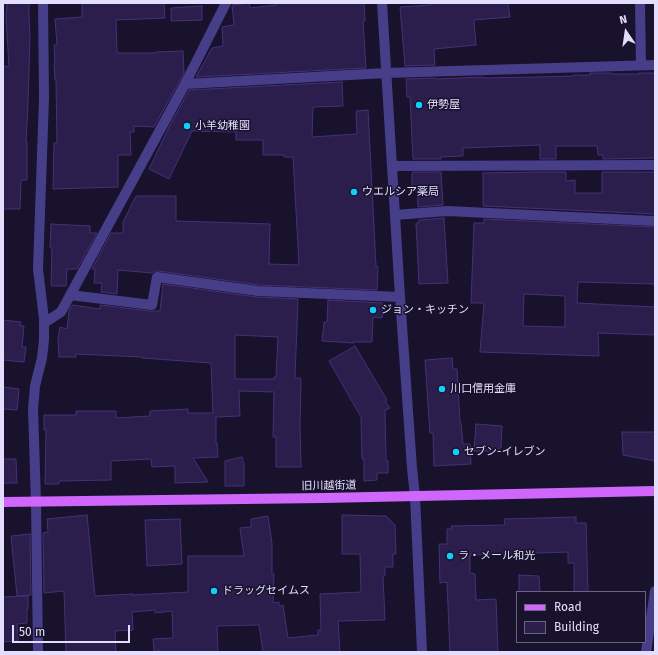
<!DOCTYPE html>
<meta charset="utf-8">
<style>
body{margin:0}
#map{position:relative;width:658px;height:655px;overflow:hidden;background:#19122c;font-family:"Fira Sans",sans-serif}
canvas{display:block}
.frame{position:absolute;inset:0;border:4px solid #e4defe;pointer-events:none}
.legend{position:absolute;left:516px;top:591px;width:130px;height:52px;box-sizing:border-box;background:#19122c;border:1px solid #6a6480;margin:0;padding:5px 7px;list-style:none;font-size:12px;color:#e4defe}
.legend li{display:flex;align-items:center;gap:8px;height:20px}
.legend b{width:20px;border:1px solid #6a6480}
.north{position:absolute;left:606px;top:12px;width:40px;height:40px;-webkit-text-stroke:3px #19122c;paint-order:stroke;rotate:347deg;font-size:11px;font-weight:700;line-height:16px;text-align:center;color:#e4defe}
.north::after{content:'';display:block;margin:auto;width:14px;height:18px;background:#e4defe;clip-path:polygon(50% 0,100% 100%,50% 72%,0 100%)}
.scale{position:absolute;left:12px;top:625px;width:118px;height:18px;box-sizing:border-box;border:2px solid #e4defe;border-top:0;padding-left:5px;font-size:12px;line-height:14px;white-space:nowrap;color:#e4defe;-webkit-text-stroke:3px #19122c;paint-order:stroke}
</style>
<div id="map">
<canvas width="658" height="655"></canvas>
<div class="frame"></div>
<ul class="legend">
<li><b style="height:5px;background:#d067fc"></b>Road</li>
<li><b style="height:11px;background:#2b1e4d"></b>Building</li>
</ul>
<div class="north">N</div>
<div class="scale">50 m</div>
</div>
<script>
const context = document.querySelector('canvas').getContext('2d');
context.lineJoin = 'round';
function paint(path, color) { context.fillStyle = color; context.fill(path, 'evenodd'); }
const toPath = rows => new Path2D(rows.map(r => 'M' + r).join(''));
function strokePath(path, color, width, dash) { context.strokeStyle = color; context.lineWidth = width; context.lineCap = dash ? 'butt' : 'round'; context.setLineDash(dash || []); context.stroke(path); }
function drawText(font, color, halo, rows, align = 'center') {
  context.font = font + ' "Fira Sans","Noto Sans JP",sans-serif'; context.lineWidth = 3; context.setLineDash([]); context.textBaseline = 'middle'; context.strokeStyle = halo; context.fillStyle = color; for (const [text, x, y, turn = 0] of rows) {
    context.save(); context.translate(x, y); context.rotate((+turn || 0) * Math.PI / 180); context.textAlign = isNaN(turn) ? turn : align; if (halo) context.strokeText(text, 0, 0); context.fillText(text, 0, 0); context.restore();
  }
}
const building = toPath([
 [7,3,29,3,29,15,30,36,28,105,26,142,27,142,27,180,21,180,20,209,3,209,3,66,9,67,6,16,7,3],
 [82,3,164,3,165,18,116,20,117,53,155,53,155,52,183,51,184,73,154,127,134,126,134,132,130,132,131,155,118,155,118,187,53,189,54,143,57,143,56,80,55,80,54,63,55,63,54,45,57,45,55,19,82,17,82,3],
 [249,3,250,8,276,5,276,3,364,3,365,21,363,21,366,68,196,77,212,48,223,46,222,27,234,25,232,5,249,3],
 [431,3,508,3,510,17,474,20,476,45,434,49,435,65,405,66,400,7,431,5,431,3],
 [202,6,202,20,171,21,171,8,202,6],
 [590,73,612,73,612,74,639,74,639,73,655,73,655,158,603,159,603,155,598,155,597,146,556,146,556,159,540,159,540,145,463,148,463,156,441,157,441,159,413,159,410,97,407,97,406,79,435,78,435,79,483,77,483,78,535,77,573,76,573,75,590,75,590,73],
 [342,82,343,106,313,107,312,137,357,134,356,111,368,110,376,266,378,267,377,290,259,285,158,271,155,271,152,273,118,270,117,294,101,292,102,283,94,283,95,269,92,269,111,233,123,233,123,222,136,196,176,196,176,221,270,224,269,264,299,265,293,157,284,157,284,155,263,155,263,140,236,140,236,132,192,131,169,179,149,169,169,127,189,90,342,82],
 [413,172,441,172,443,205,418,207,417,188,412,189,412,173,413,173,413,172],
 [540,172,566,172,566,181,575,180,575,193,602,193,602,172,655,172,655,214,483,206,483,173,540,172],
 [444,218,448,283,419,284,416,223,419,223,419,220,444,218],
 [484,219,655,227,655,284,578,282,577,303,655,307,655,335,598,333,599,356,480,352,484,303,471,303,474,223,484,223,484,219],
 [524,294,565,296,565,327,523,326,524,294],
 [51,224,90,226,90,233,97,233,77,269,67,269,66,286,51,286,52,248,50,248,51,224],
 [163,284,257,297,298,299,295,378,301,378,300,426,301,467,276,467,276,437,273,437,274,392,239,391,240,416,216,417,216,443,217,443,218,457,193,458,208,482,175,483,175,466,152,467,151,459,111,461,111,480,59,481,59,484,45,484,46,430,44,430,44,415,76,415,76,411,116,411,116,418,150,416,150,411,188,409,188,413,213,413,211,363,142,358,142,357,76,354,76,357,59,357,58,339,60,327,67,329,69,311,72,305,100,309,100,305,151,311,160,311,163,284],
 [235,335,278,337,276,377,274,377,274,379,235,379,235,335],
 [328,300,383,303,382,318,373,317,372,342,353,342,354,343,322,341,324,322,327,322,328,300],
 [3,320,21,322,20,326,24,326,22,347,26,347,24,362,3,360,3,320],
 [355,346,387,400,385,401,390,408,385,410,386,461,388,461,388,473,377,473,377,480,364,481,364,459,362,459,361,417,329,361,355,346],
 [452,358,453,369,457,369,460,423,461,423,463,444,470,444,471,464,434,466,433,433,430,433,425,360,452,358],
 [3,387,19,389,17,410,3,409,3,387],
 [476,424,502,426,501,448,499,448,499,451,474,451,476,424],
 [622,432,655,432,655,461,623,455,622,432],
 [242,457,244,464,244,486,225,486,225,461,242,457],
 [3,459,16,459,17,483,3,483,3,459],
 [87,515,95,596,133,594,133,595,188,592,188,556,244,556,240,528,251,527,251,519,268,516,272,544,272,574,274,574,273,603,279,602,279,606,283,605,288,638,318,635,318,630,321,630,320,594,361,592,360,554,342,554,342,515,386,516,395,525,396,554,393,554,393,567,385,567,385,575,383,576,385,620,338,621,340,652,263,652,259,625,217,626,218,652,160,652,160,651,154,651,153,639,173,638,172,611,155,613,155,610,132,612,133,630,115,631,116,652,66,652,64,591,44,593,43,533,48,532,47,519,87,515],
 [576,517,576,523,586,523,588,592,574,592,574,563,568,563,568,552,470,555,470,573,475,574,476,600,496,599,498,652,450,652,447,582,440,583,439,544,447,544,447,529,452,529,451,526,505,525,504,519,576,517],
 [180,519,182,564,147,566,145,520,180,519],
 [30,534,31,595,17,596,11,536,30,534],
 [519,575,539,576,540,592,519,592,519,575],
 [28,596,28,609,27,609,27,623,17,624,18,641,3,642,3,597,28,596]
]);
paint(building, '#2b1e4d');
strokePath(building, '#453178', 1);
strokePath(toPath([
 [382,3,400,297,412,468,415,496,422,652],
 [640,3,641,65],
 [185,84,386,73,655,65],
 [392,166,655,165],
 [395,215,447,211,655,221],
 [70,295,152,305,157,277,258,291,400,297],
 [44,323,61,312,185,84,226,3],
 [38,652,36,502,33,409,35,386,42,358,44,340,44,319,38,269,44,98,43,3],
 [646,652,655,591]
]), '#473e8a', 10);
strokePath(toPath([
 [3,502,323,498,655,491]
]), '#d067fc', 10);
for (const [x, y, r, color] of [
 [419,105,4,"#0ed0fb"],
 [187,126,4,"#0ed0fb"],
 [354,192,4,"#0ed0fb"],
 [373,310,4,"#0ed0fb"],
 [442,389,4,"#0ed0fb"],
 [456,452,4,"#0ed0fb"],
 [450,556,4,"#0ed0fb"],
 [214,591,4,"#0ed0fb"]
]) { const dot = new Path2D(); dot.arc(x, y, r, 0, 2 * Math.PI); context.fillStyle = color; context.fill(dot); strokePath(dot, '#19122c', 1.5); }
drawText('11px', '#e4defe', '#19122c', [
 ["伊勢屋",427,105],
 ["小羊幼稚園",195,126],
 ["ウエルシア薬局",362,192],
 ["ジョン・キッチン",381,310],
 ["川口信用金庫",450,389],
 ["セブン-イレブン",464,452],
 ["ラ・メール和光",458,556],
 ["ドラッグセイムス",222,591]
], 'left');
drawText('11px', '#e4defe', '#19122c', [
 ["旧川越街道",329,486,-1]
]);
</script>
